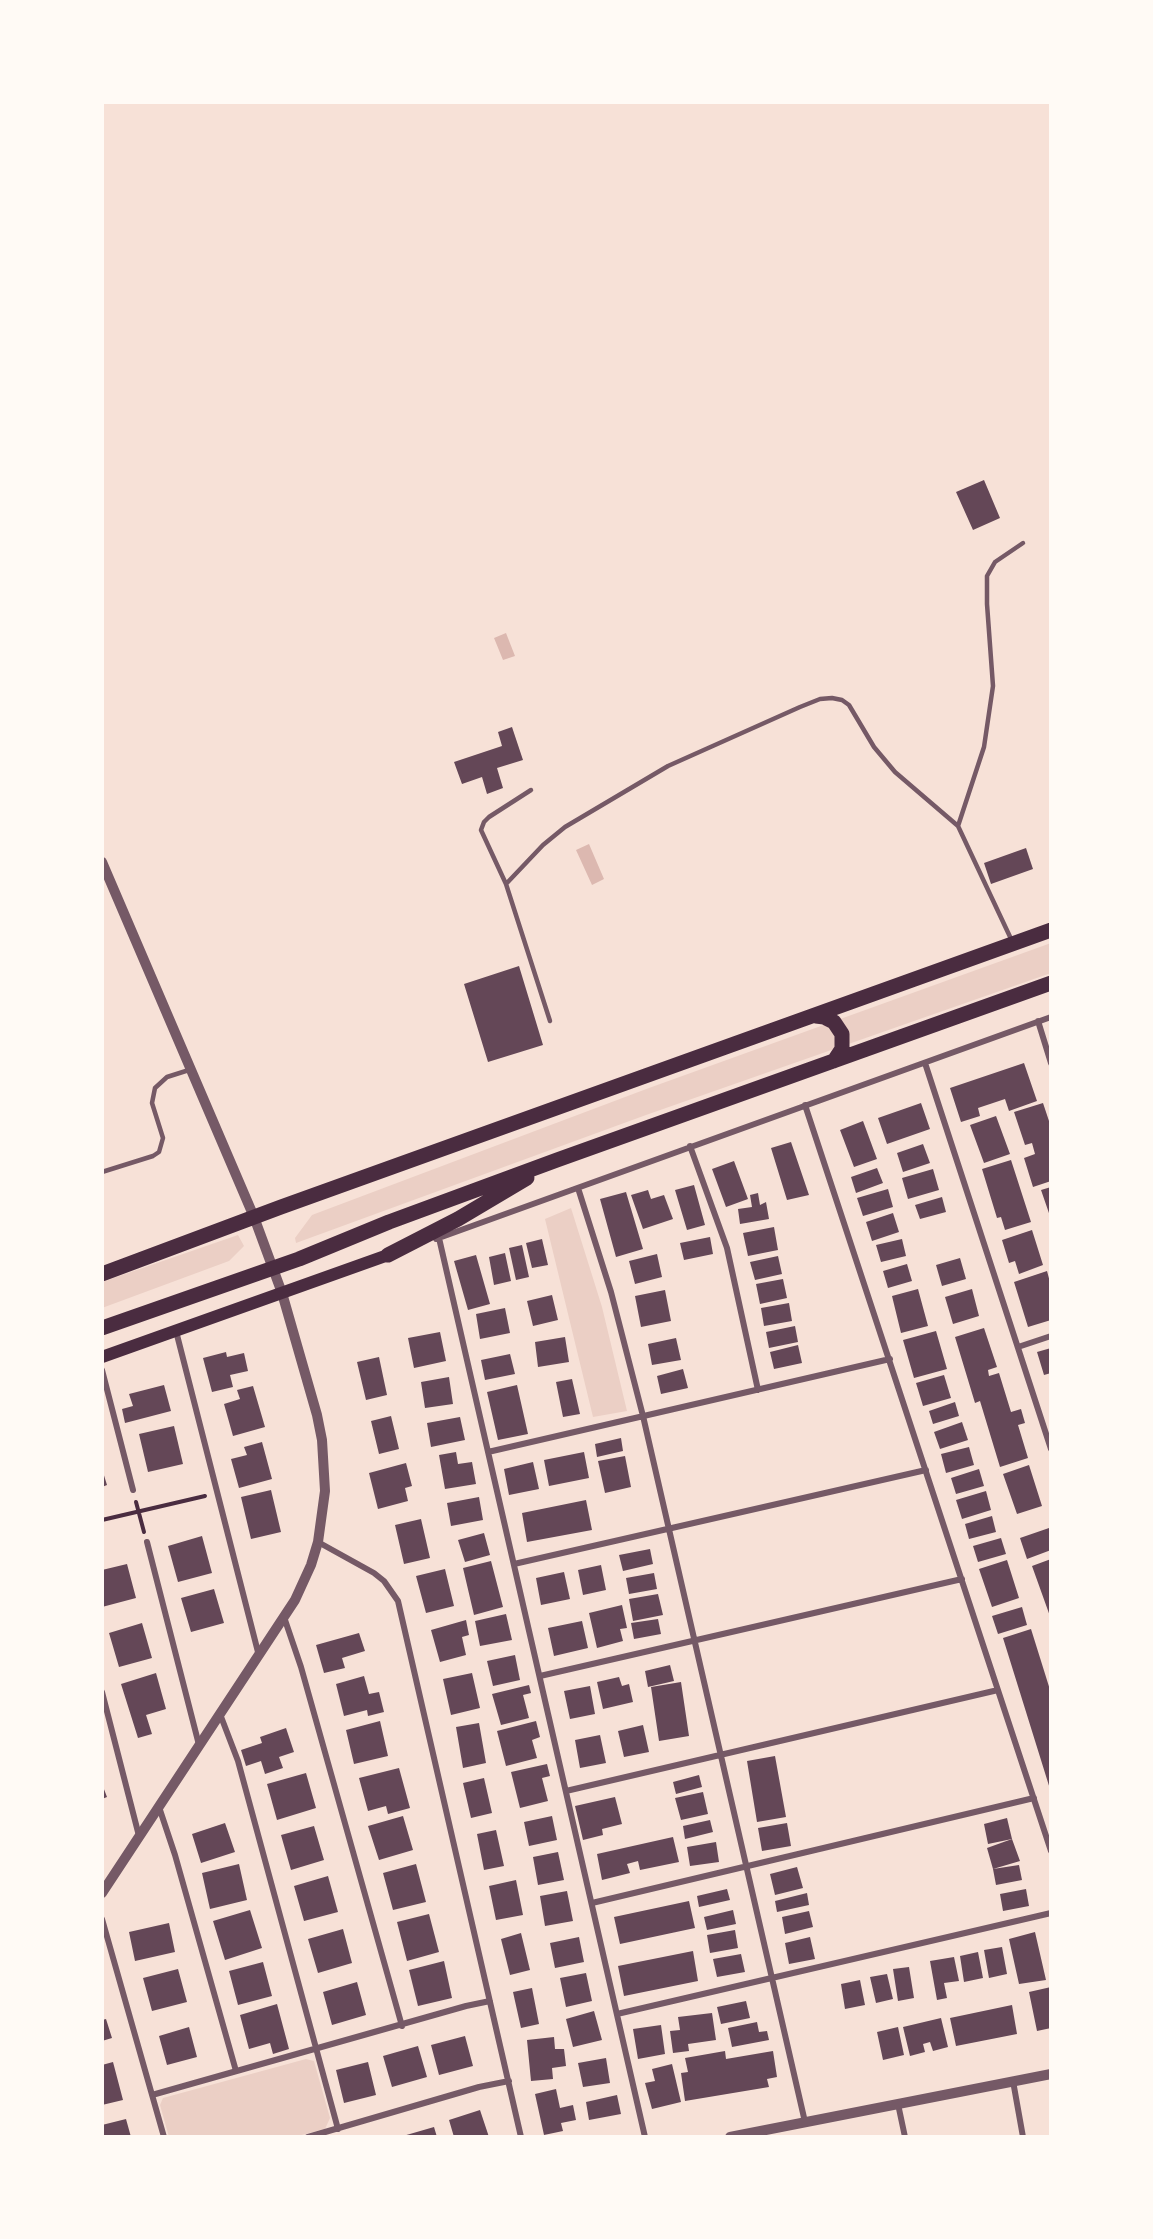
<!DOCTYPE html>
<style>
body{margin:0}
#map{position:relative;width:1153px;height:2239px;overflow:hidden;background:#f7e1d7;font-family:"Alegreya Sans",sans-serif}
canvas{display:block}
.frame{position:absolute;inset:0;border:104px solid #fffaf5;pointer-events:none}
</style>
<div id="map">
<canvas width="1153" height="2239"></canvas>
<div class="frame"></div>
</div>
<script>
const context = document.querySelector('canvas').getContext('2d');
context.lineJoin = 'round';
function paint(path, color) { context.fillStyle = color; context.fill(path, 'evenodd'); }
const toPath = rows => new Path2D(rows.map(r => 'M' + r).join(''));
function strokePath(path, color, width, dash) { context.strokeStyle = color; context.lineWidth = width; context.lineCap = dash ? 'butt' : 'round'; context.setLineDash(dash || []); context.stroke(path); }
paint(toPath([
 [1051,943,1051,973,646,1115,296,1243,295,1238,312,1215,649,1088],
 [571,1208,602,1307,627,1411,593,1417,545,1219],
 [238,1235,244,1246,229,1261,102,1308,102,1282],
 [306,2059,314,2061,330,2118,325,2129,294,2137,169,2137,160,2105,163,2098]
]), '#ebcfc5');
paint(toPath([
 [506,633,515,656,503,660,494,638],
 [589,844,604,879,592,885,576,850]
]), '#dcb8b0');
paint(toPath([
 [984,480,1000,518,973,530,956,492],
 [512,727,523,760,497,768,503,788,487,794,482,777,462,784,454,762,502,746,498,732],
 [1026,848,1033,869,991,884,984,863],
 [519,966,543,1045,488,1062,464,984],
 [1024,1063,1037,1101,1009,1111,1005,1099,978,1108,980,1116,961,1122,950,1088],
 [921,1103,930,1129,887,1144,878,1118],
 [1043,1103,1051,1127,1051,1181,1033,1187,1024,1158,1035,1154,1032,1143,1025,1145,1014,1112],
 [996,1116,1010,1154,984,1163,970,1125],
 [863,1121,877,1159,854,1167,840,1130],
 [791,1142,809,1195,787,1200,771,1148],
 [923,1144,930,1163,903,1172,897,1153],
 [1011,1160,1031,1222,1005,1230,1001,1217,997,1218,982,1169],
 [734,1161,748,1199,726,1207,712,1169],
 [877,1168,883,1183,856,1193,851,1177],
 [933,1169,939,1190,908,1199,902,1178],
 [694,1185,705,1225,687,1230,675,1190],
 [1051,1187,1051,1219,1041,1190],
 [888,1189,893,1207,863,1216,857,1198],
 [648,1190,651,1199,664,1195,673,1219,643,1229,631,1195],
 [626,1192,643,1249,616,1257,600,1199],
 [758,1193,760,1205,766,1202,769,1219,740,1224,738,1209,752,1207,750,1195],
 [942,1197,946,1212,920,1219,915,1205],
 [893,1213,899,1232,872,1241,866,1222],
 [774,1227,778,1250,748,1256,743,1233],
 [1032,1230,1043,1265,1019,1274,1015,1261,1009,1263,1002,1240],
 [710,1237,713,1254,684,1260,680,1243],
 [542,1239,548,1265,532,1268,526,1243],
 [902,1239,906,1256,881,1262,876,1245],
 [522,1245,529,1277,516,1280,509,1248],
 [505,1253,511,1281,494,1285,489,1257],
 [657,1254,662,1277,635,1284,629,1261],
 [476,1255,490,1304,468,1310,454,1261],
 [778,1256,782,1274,755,1280,750,1262],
 [960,1258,966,1279,942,1286,936,1265],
 [907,1264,912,1281,888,1288,883,1271],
 [1047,1271,1051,1286,1051,1320,1028,1327,1014,1282],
 [783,1279,787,1298,760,1304,756,1284],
 [918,1289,928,1326,901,1333,892,1296],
 [972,1289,979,1316,953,1324,945,1297],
 [665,1290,671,1321,641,1327,635,1296],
 [552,1295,558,1320,533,1326,527,1301],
 [789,1303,792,1321,764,1326,761,1308],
 [505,1308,510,1333,480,1339,476,1314],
 [795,1326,798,1342,769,1348,766,1332],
 [984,1328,997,1367,988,1370,989,1376,999,1373,1011,1412,1021,1409,1025,1423,1018,1425,1028,1458,1000,1467,980,1401,975,1403,955,1337],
 [936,1331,947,1369,914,1378,903,1340],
 [440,1332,446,1361,414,1368,408,1338],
 [565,1337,569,1362,538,1367,535,1342],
 [676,1338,681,1360,652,1365,648,1344],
 [798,1345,802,1363,774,1369,770,1352],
 [1051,1348,1051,1373,1044,1375,1037,1352],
 [226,1352,227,1357,244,1353,248,1371,230,1375,233,1387,212,1392,203,1358],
 [510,1354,515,1374,485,1380,481,1360],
 [379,1357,387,1395,366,1400,357,1362],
 [683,1369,688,1388,661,1394,657,1376],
 [944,1375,951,1398,923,1406,916,1383],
 [449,1377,453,1404,425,1408,421,1382],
 [572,1379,580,1414,563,1417,556,1382],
 [164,1385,171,1411,125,1423,122,1409,133,1406,129,1394],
 [517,1385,528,1434,498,1440,487,1392],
 [253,1386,265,1427,233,1436,224,1404,240,1399,237,1390],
 [955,1402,959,1416,933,1424,929,1411],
 [391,1416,399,1449,379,1454,371,1421],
 [460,1417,465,1440,431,1447,427,1423],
 [962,1422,968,1440,940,1449,934,1432],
 [174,1426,183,1464,148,1472,139,1434],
 [621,1438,623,1451,597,1457,595,1444],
 [262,1442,272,1479,239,1488,231,1459,247,1455,244,1447],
 [969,1447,974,1465,946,1473,941,1454],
 [456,1452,458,1464,472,1462,476,1484,445,1489,439,1455],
 [584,1452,589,1478,549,1486,544,1460],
 [625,1456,631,1487,605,1493,598,1461],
 [533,1462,539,1489,509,1495,504,1469],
 [406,1463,412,1486,405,1488,408,1501,378,1509,369,1473],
 [1029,1465,1042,1506,1017,1514,1003,1474],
 [102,1469,107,1485,102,1487],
 [979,1469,984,1486,956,1494,951,1478],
 [271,1490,281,1532,251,1539,241,1497],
 [986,1491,991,1510,962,1519,956,1500],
 [479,1497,483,1520,451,1526,447,1503],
 [586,1500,592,1530,527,1542,522,1513],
 [992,1516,996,1532,969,1539,965,1524],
 [421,1519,430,1558,404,1564,395,1525],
 [1049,1528,1051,1550,1027,1559,1020,1538],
 [484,1533,490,1555,465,1562,458,1540],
 [202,1536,212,1573,178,1582,168,1546],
 [1001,1538,1006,1554,978,1562,973,1546],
 [650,1549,653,1564,623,1571,619,1555],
 [1051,1559,1051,1619,1032,1566],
 [1007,1560,1019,1598,992,1607,979,1569],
 [491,1561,503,1607,474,1615,463,1568],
 [127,1564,136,1598,102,1607,102,1570],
 [601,1565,606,1590,583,1595,578,1570],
 [445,1569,454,1606,426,1613,416,1576],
 [564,1572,570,1599,541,1605,536,1578],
 [654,1573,657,1589,629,1594,626,1578],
 [214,1589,224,1623,191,1632,181,1598],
 [658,1594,663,1615,633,1621,629,1599],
 [622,1605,627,1628,620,1629,623,1641,597,1648,589,1613],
 [1022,1607,1027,1625,998,1634,992,1616],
 [506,1614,512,1640,480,1646,475,1621],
 [658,1619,661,1634,634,1639,631,1623],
 [466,1620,469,1635,462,1637,466,1655,440,1662,431,1630],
 [582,1621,588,1648,554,1656,548,1628],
 [142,1623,152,1658,119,1667,109,1633],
 [1031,1629,1051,1693,1050,1789,1003,1638],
 [359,1633,365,1651,342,1658,345,1668,324,1673,316,1645],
 [515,1655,520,1680,493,1686,487,1661],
 [670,1665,674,1681,648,1687,645,1671],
 [156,1673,166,1709,146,1715,152,1734,138,1738,121,1684],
 [472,1673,480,1708,451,1715,443,1679],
 [364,1676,369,1694,379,1692,384,1712,368,1716,367,1710,344,1716,336,1684],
 [619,1677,622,1686,629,1684,633,1702,603,1709,597,1682],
 [681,1682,689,1736,659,1741,651,1687],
 [529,1685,531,1693,523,1695,529,1718,501,1725,492,1694],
 [590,1686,595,1714,570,1719,564,1691],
 [380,1721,388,1756,354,1764,346,1730],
 [536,1721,540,1737,532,1740,537,1758,506,1766,497,1731],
 [479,1723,486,1763,463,1768,456,1727],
 [643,1725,649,1752,624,1757,618,1731],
 [286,1728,294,1752,279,1757,283,1768,265,1774,261,1761,246,1766,241,1750,262,1743,260,1737],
 [600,1735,606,1763,580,1768,575,1740],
 [775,1756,786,1817,757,1822,747,1761],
 [547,1764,550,1776,542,1778,548,1801,520,1808,511,1772],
 [399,1768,410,1808,388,1814,386,1806,368,1811,359,1778],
 [306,1773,316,1808,277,1820,267,1784],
 [699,1775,702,1787,676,1794,673,1782],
 [484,1778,492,1813,471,1818,463,1783],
 [102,1784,107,1797,102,1799],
 [703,1792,708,1814,681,1820,675,1798],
 [615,1797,622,1824,602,1829,603,1835,583,1840,575,1806],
 [403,1816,413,1850,379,1860,368,1826],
 [552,1816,557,1840,529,1846,524,1822],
 [1007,1818,1012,1839,988,1844,984,1824],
 [710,1820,713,1832,685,1839,683,1826],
 [225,1823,235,1852,201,1863,192,1834],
 [787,1823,791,1846,762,1851,758,1828],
 [314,1826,324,1860,291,1870,281,1835],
 [496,1830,504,1866,484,1870,477,1834],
 [673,1837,679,1862,640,1870,638,1861,627,1864,630,1873,602,1880,597,1854],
 [1012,1839,1020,1861,993,1869,987,1848],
 [716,1842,719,1862,690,1866,687,1847],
 [558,1852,564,1880,538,1885,533,1857],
 [239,1864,247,1900,210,1909,202,1873],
 [416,1864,426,1902,393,1910,383,1873],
 [1019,1865,1022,1880,996,1885,993,1869],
 [797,1867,803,1888,775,1895,770,1874],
 [328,1876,338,1912,304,1921,294,1886],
 [516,1880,523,1915,496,1920,489,1886],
 [727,1889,730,1900,699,1907,697,1896],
 [1026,1889,1029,1906,1003,1911,1000,1894],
 [567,1891,573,1921,545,1926,540,1896],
 [807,1893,809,1905,777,1912,775,1901],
 [689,1901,695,1928,620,1944,614,1917],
 [250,1910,262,1948,225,1960,213,1921],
 [733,1910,736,1924,707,1930,704,1917],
 [809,1911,813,1927,785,1934,782,1917],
 [429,1914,439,1952,407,1961,397,1922],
 [169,1923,175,1952,135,1961,129,1932],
 [343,1929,352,1963,318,1973,308,1939],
 [735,1930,738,1948,710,1953,707,1935],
 [1035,1932,1046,1980,1019,1984,1009,1939],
 [521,1933,530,1970,510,1975,501,1939],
 [579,1937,584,1962,555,1968,550,1943],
 [810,1937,815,1959,789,1964,785,1943],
 [1002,1947,1007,1974,989,1978,984,1950],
 [693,1951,698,1981,624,1996,618,1966],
 [978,1952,983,1978,964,1982,960,1956],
 [741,1954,745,1972,717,1977,713,1959],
 [954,1957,959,1981,944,1983,947,1998,937,2000,930,1961],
 [444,1961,452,1998,418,2006,409,1970],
 [263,1962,272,1996,238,2005,229,1971],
 [909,1967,914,1998,898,2001,893,1969],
 [178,1969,187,2002,152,2011,143,1978],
 [586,1973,592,2001,566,2007,560,1978],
 [887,1974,893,1999,876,2003,870,1977],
 [860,1980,865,2005,845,2009,841,1984],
 [357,1982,366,2015,332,2025,323,1992],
 [1051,1987,1051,2028,1037,2031,1029,1992],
 [532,1988,539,2024,521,2028,513,1992],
 [746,2001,750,2018,721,2024,717,2007],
 [277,2004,289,2049,273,2054,270,2043,249,2049,240,2015],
 [1012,2005,1017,2034,956,2046,950,2018],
 [594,2011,602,2040,573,2047,566,2019],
 [712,2013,716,2040,688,2044,689,2051,673,2053,670,2031,680,2030,678,2017],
 [941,2018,948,2047,933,2051,930,2042,923,2044,925,2052,910,2056,903,2027],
 [106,2019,112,2038,102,2041,102,2020],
 [757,2022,759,2032,767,2031,769,2040,732,2047,728,2028],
 [661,2025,665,2054,638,2059,633,2029],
 [189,2027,197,2057,167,2065,159,2036],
 [898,2027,904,2055,883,2060,877,2032],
 [465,2036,473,2066,439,2075,431,2045],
 [554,2037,555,2049,564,2049,566,2066,552,2068,553,2079,531,2081,527,2040],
 [418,2046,427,2077,392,2087,383,2056],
 [725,2051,726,2059,773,2051,777,2077,767,2079,769,2087,685,2101,681,2073,688,2072,685,2058],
 [606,2058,610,2083,583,2087,578,2063],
 [113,2062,123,2100,102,2105,102,2065],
 [368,2062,376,2095,344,2103,336,2070],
 [672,2064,681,2102,652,2109,645,2083,655,2081,652,2069],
 [556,2089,560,2108,573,2105,576,2120,561,2123,563,2131,544,2135,535,2094],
 [617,2095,621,2114,589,2120,586,2102],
 [480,2110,489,2137,454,2137,449,2120],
 [126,2119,131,2137,102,2137,102,2125],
 [434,2127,437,2137,403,2137,403,2136]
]), '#644757');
strokePath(toPath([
 [136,1502,144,1532],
 [102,1520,205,1496]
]), '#4a2c40', 4);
strokePath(toPath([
 [531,790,489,817,484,822,481,830,506,884,550,1021],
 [958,826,984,747,993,686,987,604,987,576,995,562,1023,543],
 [506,884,543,845,565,827,668,766,800,707,820,699,832,698,842,700,849,705,874,747,895,772,958,826,1012,941],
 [102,1172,153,1156,159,1152,163,1138,152,1103,155,1088,167,1077,189,1070]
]), '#755966', 4.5);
strokePath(toPath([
 [1038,1021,1051,1063],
 [925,1063,1051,1449],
 [805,1105,1051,1851],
 [690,1146,727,1248,758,1390],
 [578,1188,611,1292,643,1416,805,2122],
 [439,1238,645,2137],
 [436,1239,1051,1017],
 [176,1331,259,1656],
 [1018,1347,1051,1336],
 [102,1370,133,1490],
 [488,1452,890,1359],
 [147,1542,199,1745],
 [318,1542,374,1573,384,1581,398,1601,521,2137],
 [514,1564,926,1470],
 [284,1617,301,1667,402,2026],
 [540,1676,962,1579],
 [102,1692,139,1836],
 [220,1714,238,1761,338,2129],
 [566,1791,998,1690],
 [159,1807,175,1855,236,2071],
 [592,1903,1034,1798],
 [102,1919,164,2137],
 [617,2014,1051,1913],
 [1013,2081,1023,2137],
 [152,2095,466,2006,490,2001],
 [898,2104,905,2137],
 [308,2137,479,2087,509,2081]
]), '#755966', 6);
strokePath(toPath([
 [102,862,254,1217,282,1293,317,1415,322,1440,325,1491,318,1542,311,1565,295,1600,102,1893],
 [730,2137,1051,2074]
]), '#755966', 10);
strokePath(toPath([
 [102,1357,388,1255]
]), '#4a2c40', 12);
strokePath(toPath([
 [816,1016,824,1017,834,1022,842,1034,842,1049,834,1061],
 [388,1255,458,1219,527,1178],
 [102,1274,281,1207,1051,930],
 [102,1328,299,1259,389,1222,557,1160,1051,983]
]), '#4a2c40', 15);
</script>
